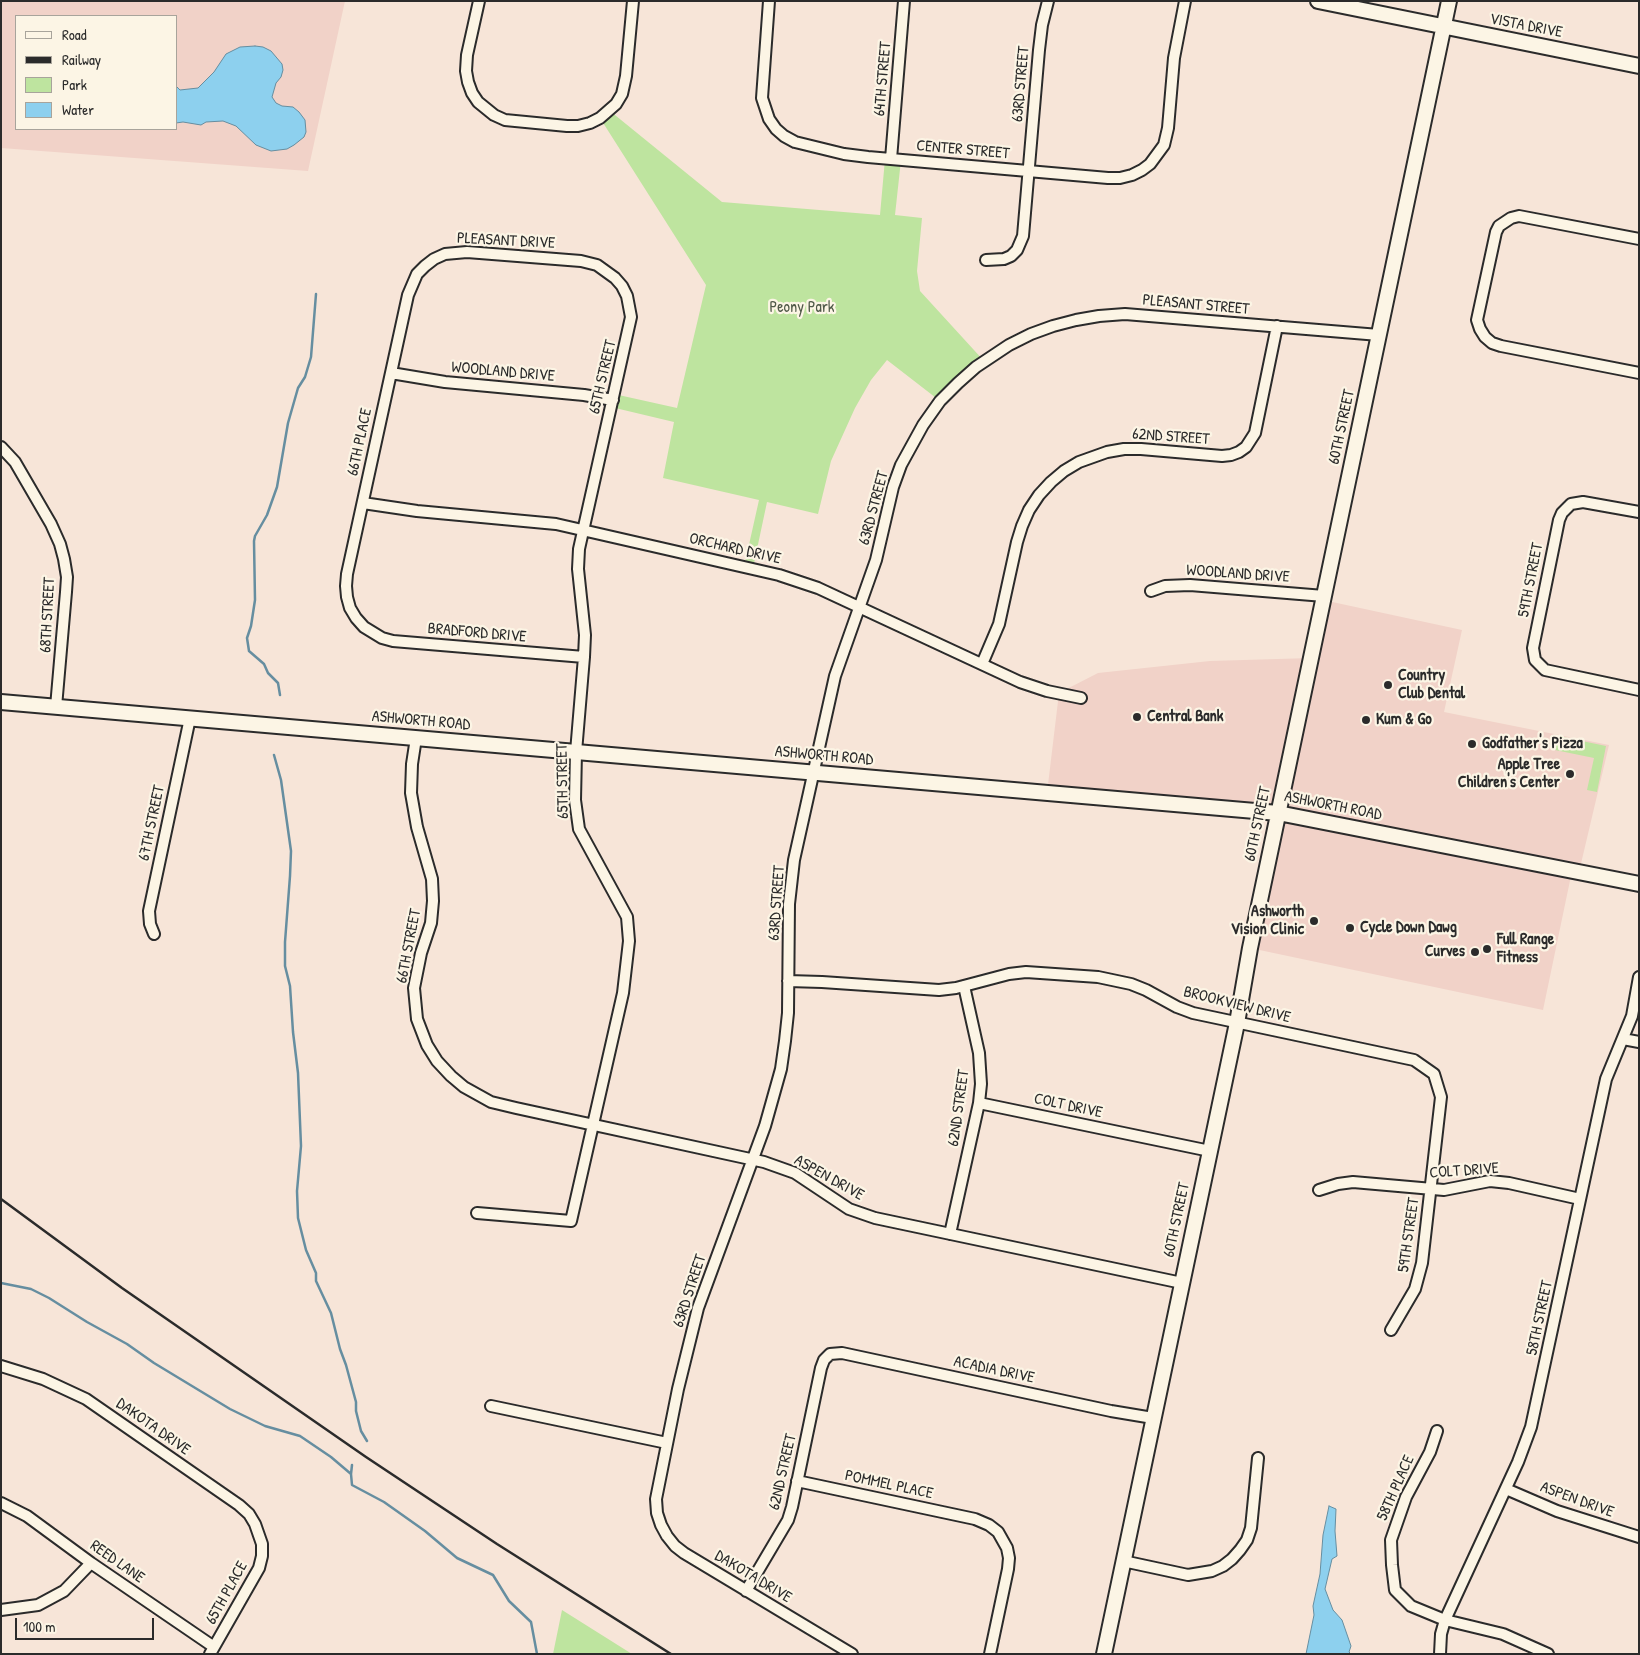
<!DOCTYPE html>
<style>
body{margin:0}
#map{position:relative;width:1640px;height:1655px;overflow:hidden;background:#f7e5d8;font-family:"Patrick Hand",sans-serif}
canvas{display:block}
.frame{position:absolute;inset:0;border:2px solid #2b2b2b;pointer-events:none}
.legend{position:absolute;left:15px;top:15px;width:162px;height:115px;box-sizing:border-box;background:#fcf5e5;border:1px solid #a8a49b;margin:0;padding:6px 9px;list-style:none;font-size:15px;color:#2b2b2b}
.legend li{display:flex;align-items:center;gap:10px;height:25px}
.legend b{width:25px;border:1px solid #a8a49b}
.scale{position:absolute;left:15px;top:1618px;width:139px;height:22px;box-sizing:border-box;border:2px solid #2b2b2b;border-top:0;padding-left:6px;font-size:15px;line-height:18px;white-space:nowrap;color:#2b2b2b;-webkit-text-stroke:4px #fcf5e5;paint-order:stroke}
</style>
<div id="map">
<canvas width="1640" height="1655"></canvas>
<div class="frame"></div>
<ul class="legend">
<li><b style="height:6px;background:#fcf5e5"></b>Road</li>
<li><b style="height:6px;background:#2b2b2b"></b>Railway</li>
<li><b style="height:14px;background:#bee49f"></b>Park</li>
<li><b style="height:14px;background:#8dd0ee"></b>Water</li>
</ul>
<div class="scale">100 m</div>
</div>
<script>
const context = document.querySelector('canvas').getContext('2d');
context.lineJoin = 'round';
function paint(path, color) { context.fillStyle = color; context.fill(path, 'evenodd'); }
const toPath = rows => new Path2D(rows.map(r => 'M' + r).join(''));
function strokePath(path, color, width, dash) { context.strokeStyle = color; context.lineWidth = width; context.lineCap = dash ? 'butt' : 'round'; context.setLineDash(dash || []); context.stroke(path); }
function drawText(font, color, halo, rows, align = 'center') {
  context.font = font + ' "Patrick Hand",sans-serif'; context.lineWidth = 4.5; context.setLineDash([]); context.textBaseline = 'middle'; context.strokeStyle = halo; context.fillStyle = color; for (const [text, x, y, turn = 0] of rows) {
    context.save(); context.translate(x, y); context.rotate((+turn || 0) * Math.PI / 180); context.textAlign = isNaN(turn) ? turn : align; if (halo) context.strokeText(text, 0, 0); context.fillText(text, 0, 0); context.restore();
  }
}
paint(toPath([
 [1,1,345,1,308,171,1,148],
 [16,16,176,16,176,129,16,129],
 [1323,600,1462,630,1444,712,1609,745,1579,872,1572,871,1543,1010,1250,948,1278,813,1047,793,1059,693,1098,673,1210,661,1311,658]
]), '#f1d2c8');
paint(toPath([
 [610,111,722,202,880,215,885,159,901,160,895,215,922,218,917,271,920,291,984,361,940,401,887,360,871,380,855,408,831,461,818,514,767,502,753,568,744,567,759,500,663,478,674,422,611,407,614,394,677,408,706,285,600,118],
 [1558,736,1606,746,1597,792,1587,790,1594,758,1555,750],
 [562,1610,632,1654,553,1654]
]), '#bee49f');
const water = toPath([
 [255,46,263,47,271,51,282,64,283,70,281,77,276,83,272,97,276,103,282,106,293,107,299,112,305,120,306,132,304,137,294,145,287,149,271,151,256,145,236,126,223,121,206,122,201,125,183,122,176,123,176,86,180,90,198,88,214,72,226,54,240,47,255,46],
 [1329,1506,1336,1509,1335,1531,1337,1556,1332,1559,1325,1589,1333,1610,1342,1620,1351,1646,1349,1652,1351,1654,1306,1654,1314,1615,1313,1606,1320,1574,1323,1535,1329,1506]
]);
paint(water, '#8dd0ee');
strokePath(water, '#668ea0', 1);
strokePath(toPath([
 [280,695,278,683,268,673,264,664,249,651,247,638,251,626,255,600,254,541,255,536,267,515,277,487,288,423,298,388,305,377,311,357,316,294],
 [274,755,281,780,291,851,290,876,285,942,285,966,290,986,293,1032,298,1073,301,1146,297,1191,298,1218,306,1250,316,1273,316,1281,331,1313,340,1349,346,1365,356,1402,356,1411,361,1431,367,1441],
 [1,1283,31,1289,49,1298,87,1322,127,1344,154,1363,230,1409,265,1426,300,1436,331,1457,351,1474],
 [352,1465,351,1474,352,1485,384,1502,425,1531,457,1558,493,1575,509,1601,531,1622,537,1654]
]), '#668ea0', 2.5);
const street = toPath([
 [479,1,467,55,466,71,468,82,472,93,478,102,494,115,505,120,567,126,578,126,590,123,600,118,616,104,622,94,626,76,633,1],
 [769,1,762,98,769,119,776,129,784,136,795,142,844,154,868,157,1108,178,1120,178,1132,175,1142,170,1150,164,1164,145,1168,128,1174,58,1185,1],
 [891,159,904,1],
 [1639,239,1519,216,1511,218,1499,226,1496,232,1477,320,1480,329,1485,337,1492,343,1501,346,1639,373],
 [986,260,1004,259,1011,256,1017,250,1023,236,1039,50,1042,25,1048,1],
 [391,373,445,382,584,395,613,400],
 [1,447,15,462,51,524,60,544,64,559,67,577,66,592,56,707],
 [363,503,417,511,556,524,779,575,818,588,1020,682,1047,691,1081,698],
 [1639,512,1583,502,1571,504,1562,513,1559,520,1533,648,1535,660,1545,670,1639,690],
 [1151,591,1165,586,1190,585,1324,596],
 [982,664,999,624,1017,542,1022,526,1029,510,1039,495,1051,482,1064,471,1079,462,1107,452,1124,449,1141,449,1222,456,1231,455,1239,452,1246,447,1255,433,1277,326],
 [416,738,412,764,411,793,417,827,432,879,433,901,431,923,421,953,414,988,417,1019,427,1045,437,1061,451,1076,464,1087,491,1102,516,1108,764,1162,795,1173,849,1209,875,1218,1182,1283],
 [154,934,150,924,149,911,190,718],
 [788,981,822,982,939,990,956,988,1009,974,1026,972,1098,977,1131,984,1146,990,1177,1007,1193,1013,1414,1060,1434,1074,1441,1097,1422,1263,1415,1289,1391,1330],
 [1623,1039,1639,1042],
 [979,1103,1210,1151],
 [1319,1190,1338,1184,1353,1182,1444,1190,1490,1181,1509,1183,1580,1199],
 [477,1213,571,1221,623,993,629,941,627,917,579,829,575,800,576,752,584,657,585,635,578,569,579,549,631,317,627,296,622,286,615,278,597,265,581,261,467,252,445,254,434,259,425,266,417,274,408,295,347,574,346,586,347,597,350,608,356,618,364,627,382,638,393,641,584,657],
 [950,1234,979,1103,981,1084,979,1053,964,986],
 [1,1366,43,1379,86,1399,239,1505,249,1514,255,1524,262,1544,262,1556,259,1568,210,1654],
 [491,1406,667,1443],
 [1437,1431,1430,1452,1406,1497,1391,1540,1392,1565,1395,1590,1411,1606,1445,1620,1503,1634,1548,1654],
 [797,1481,975,1519,989,1525,998,1532,1007,1548,1009,1558,1008,1569,990,1654],
 [1506,1489,1557,1511,1639,1537],
 [1,1503,27,1516,91,1563,214,1647],
 [1123,1561,1188,1575,1212,1571,1223,1566,1232,1559,1240,1550,1247,1540,1251,1528,1258,1458],
 [746,1591,788,1520,792,1507,821,1368,824,1360,830,1354,842,1353,1111,1411,1153,1418],
 [1,1610,38,1605,64,1591,91,1563],
 [852,1654,684,1553,675,1546,667,1536,661,1525,657,1513,656,1499,678,1389,698,1308,765,1126,781,1069,785,1041,788,1013,789,904,794,860,835,676,876,560,893,487,901,465,923,425,940,401,958,383,976,367,1009,345,1031,334,1053,326,1076,320,1099,316,1125,314,1379,335],
 [1440,1654,1441,1634,1445,1620,1518,1462,1531,1427,1606,1079,1632,1016,1639,977]
]);
const secondary = toPath([
 [1318,1,1639,66],
 [1,702,1278,813,1639,884],
 [1104,1654,1237,1023,1250,948,1449,1]
]);
strokePath(street, '#2b2b2b', 14);
strokePath(secondary, '#2b2b2b', 18);
strokePath(street, '#fcf5e5', 10);
strokePath(secondary, '#fcf5e5', 14);
strokePath(toPath([
 [1,1199,122,1288,366,1457,497,1544,671,1654]
]), '#2b2b2b', 2.5);
for (const [x, y, r, color] of [
 [1388,685,5,"#2b2b2b"],
 [1137,717,5,"#2b2b2b"],
 [1366,720,5,"#2b2b2b"],
 [1472,744,5,"#2b2b2b"],
 [1570,774,5,"#2b2b2b"],
 [1314,921,5,"#2b2b2b"],
 [1350,928,5,"#2b2b2b"],
 [1487,949,5,"#2b2b2b"],
 [1475,952,5,"#2b2b2b"]
]) { const dot = new Path2D(); dot.arc(x, y, r, 0, 2 * Math.PI); context.fillStyle = color; context.fill(dot); strokePath(dot, '#fcf5e5', 2); }
drawText('16px', '#2b2b2b', '#fcf5e5', [
 ["VISTA DRIVE",1526,26,11],
 ["64TH STREET",883,79,-85],
 ["63RD STREET",1021,84,-85],
 ["CENTER STREET",963,150,5],
 ["PLEASANT DRIVE",506,241,3],
 ["PLEASANT STREET",1196,305,5],
 ["WOODLAND DRIVE",503,372,5],
 ["65TH STREET",603,377,-77],
 ["60TH STREET",1342,427,-78],
 ["62ND STREET",1171,437,4],
 ["66TH PLACE",360,442,-78],
 ["63RD STREET",874,508,-75],
 ["ORCHARD DRIVE",735,549,13],
 ["WOODLAND DRIVE",1238,574,4],
 ["59TH STREET",1531,580,-79],
 ["68TH STREET",48,615,-87],
 ["BRADFORD DRIVE",477,633,5],
 ["ASHWORTH ROAD",421,721,5],
 ["ASHWORTH ROAD",824,756,5],
 ["65TH STREET",563,781,-91],
 ["ASHWORTH ROAD",1333,806,11],
 ["67TH STREET",152,823,-78],
 ["60TH STREET",1258,824,-78],
 ["63RD STREET",777,903,-86],
 ["66TH STREET",409,946,-79],
 ["BROOKVIEW DRIVE",1237,1005,14],
 ["COLT DRIVE",1068,1106,12],
 ["62ND STREET",959,1108,-82],
 ["COLT DRIVE",1464,1171,-4],
 ["ASPEN DRIVE",829,1178,29],
 ["60TH STREET",1177,1220,-78],
 ["59TH STREET",1409,1235,-82],
 ["63RD STREET",690,1291,-72],
 ["58TH STREET",1540,1318,-78],
 ["ACADIA DRIVE",994,1370,12],
 ["DAKOTA DRIVE",153,1427,35],
 ["62ND STREET",783,1472,-77],
 ["POMMEL PLACE",889,1485,12],
 ["58TH PLACE",1396,1488,-66],
 ["ASPEN DRIVE",1577,1500,20],
 ["REED LANE",117,1562,35],
 ["DAKOTA DRIVE",753,1577,31],
 ["65TH PLACE",227,1593,-61]
]);
drawText('16px', '#505948', '#fcf5e5', [
 ["Peony Park",802,308]
]);
drawText('bold 16px', '#2b2b2b', '#fcf5e5', [
 ["Country",1398,676],
 ["Club Dental",1398,694],
 ["Central Bank",1147,717],
 ["Kum & Go",1376,720],
 ["Godfather's Pizza",1482,744],
 ["Apple Tree",1560,765,"right"],
 ["Children's Center",1560,783,"right"],
 ["Ashworth",1304,912,"right"],
 ["Vision Clinic",1304,930,"right"],
 ["Cycle Down Dawg",1360,928],
 ["Full Range",1497,940],
 ["Fitness",1497,958],
 ["Curves",1465,952,"right"]
], 'left');
</script>
